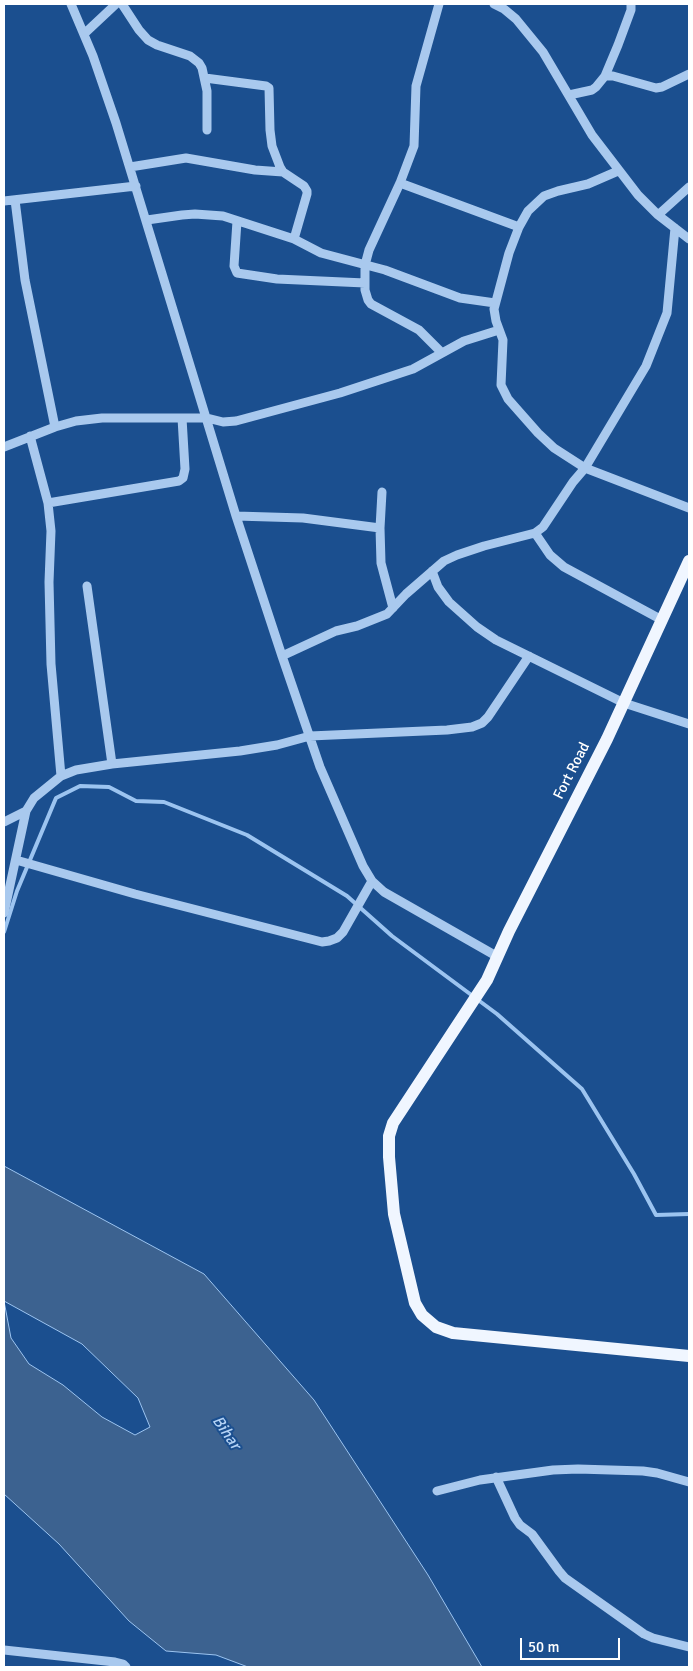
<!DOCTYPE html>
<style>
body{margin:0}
#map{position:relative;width:693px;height:1671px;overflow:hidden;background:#1b4f8f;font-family:Signika,sans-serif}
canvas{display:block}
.frame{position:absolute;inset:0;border:5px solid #fff;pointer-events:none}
.scale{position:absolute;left:520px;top:1638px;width:100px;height:22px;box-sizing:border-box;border:2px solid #fff;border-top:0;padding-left:6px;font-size:15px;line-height:18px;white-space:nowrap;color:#fff;-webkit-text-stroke:4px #1b4f8f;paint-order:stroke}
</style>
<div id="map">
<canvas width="693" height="1671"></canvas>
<div class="frame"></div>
<div class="scale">50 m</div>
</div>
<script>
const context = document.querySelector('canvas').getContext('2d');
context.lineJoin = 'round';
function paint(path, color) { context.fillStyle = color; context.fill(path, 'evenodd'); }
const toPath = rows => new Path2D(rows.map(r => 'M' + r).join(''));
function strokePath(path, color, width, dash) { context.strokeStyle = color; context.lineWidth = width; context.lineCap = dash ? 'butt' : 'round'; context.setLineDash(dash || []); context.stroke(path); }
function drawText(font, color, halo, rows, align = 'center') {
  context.font = font + ' Signika,sans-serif'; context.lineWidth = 4; context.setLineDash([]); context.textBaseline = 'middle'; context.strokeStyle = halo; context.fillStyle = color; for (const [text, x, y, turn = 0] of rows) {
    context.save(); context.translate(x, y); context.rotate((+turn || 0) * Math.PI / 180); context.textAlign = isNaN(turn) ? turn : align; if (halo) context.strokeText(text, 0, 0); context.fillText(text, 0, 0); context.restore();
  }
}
const water = toPath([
 [4,1166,204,1274,314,1400,428,1575,482,1667,248,1667,216,1655,166,1651,129,1621,59,1544,4,1494,4,1166],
 [4,1301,82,1344,138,1398,150,1427,135,1435,102,1417,63,1385,29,1364,11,1338,4,1301]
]);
paint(water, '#3c6290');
strokePath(water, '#9cc4f0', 1);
strokePath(toPath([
 [4,932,17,891,56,798,80,786,109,787,136,801,164,802,247,835,347,896,392,936,497,1014,582,1089,634,1174,656,1215,689,1214]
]), '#9cc4f0', 4);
strokePath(toPath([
 [71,4,93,56,116,123,236,516,282,656,320,767,363,866,372,881,384,892,498,957],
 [122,4,139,30,148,40,157,45,190,56,199,63,202,68,207,91,207,130],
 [439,4,416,86,414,146,400,183,369,250,365,265,365,290,368,300,371,304,419,330,442,353],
 [494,4,504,9,516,19,543,52,592,135,638,195,658,215,689,239],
 [84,34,116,4],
 [605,76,613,76,656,88,662,87,689,74],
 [205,78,266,86,269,88,270,130,272,146,280,167,283,172,304,186,307,191,307,194,294,239],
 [569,95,592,90,596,87,605,76,618,45,631,10,631,4],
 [130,167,186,158,255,170,283,172],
 [618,171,588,184,558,191,544,196,528,211,519,227,509,253,494,309,496,321,503,340,501,385,508,399,538,433,554,448,585,468,689,508],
 [400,183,519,227],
 [15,200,25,280,55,427],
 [4,201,136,186],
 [658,215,689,187],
 [147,220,182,215,195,214,223,216,294,239,321,253,385,270,460,298,495,303],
 [237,221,234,266,237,273,277,279,365,283],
 [30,436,48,503,51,531,49,582,51,664,61,776],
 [4,447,55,427,76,421,102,418,207,418,223,422,236,421,340,393,413,369,464,341,499,330],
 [382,492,380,528,381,563,393,608],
 [48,503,179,481,183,478,185,469,182,418],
 [236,516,303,518,380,528],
 [535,533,550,555,564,567,662,620],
 [432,571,438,587,449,602,477,627,496,640,624,703,689,724],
 [87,586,112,764],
 [282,656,336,631,357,626,387,614,406,594,444,561,457,555,484,546,535,533,543,527,573,482,585,468,646,366,667,313,675,228],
 [4,822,26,811],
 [16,860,135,894,322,942,329,941,337,938,343,932,372,881],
 [4,913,26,811,34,798,61,776,76,770,112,764,240,751,277,745,310,736,447,730,472,727,482,723,488,717,529,656],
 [496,1477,515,1518,520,1525,532,1534,559,1571,565,1578,644,1634,653,1638,689,1647],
 [437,1491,480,1480,553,1470,578,1469,643,1471,657,1473,689,1482],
 [4,1650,115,1662,123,1664,126,1667]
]), '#a9c9ee', 9);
strokePath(toPath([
 [689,561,607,739,509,931,487,980,393,1123,389,1136,389,1157,394,1214,415,1303,422,1315,436,1327,453,1333,689,1356]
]), '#f0f6ff', 12);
drawText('15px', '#fff', '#1b4f8f', [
 ["Fort Road",572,771,-63]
]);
drawText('italic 16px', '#b5d3f5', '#1b4f8f', [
 ["Bihar",226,1433,55]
]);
</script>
